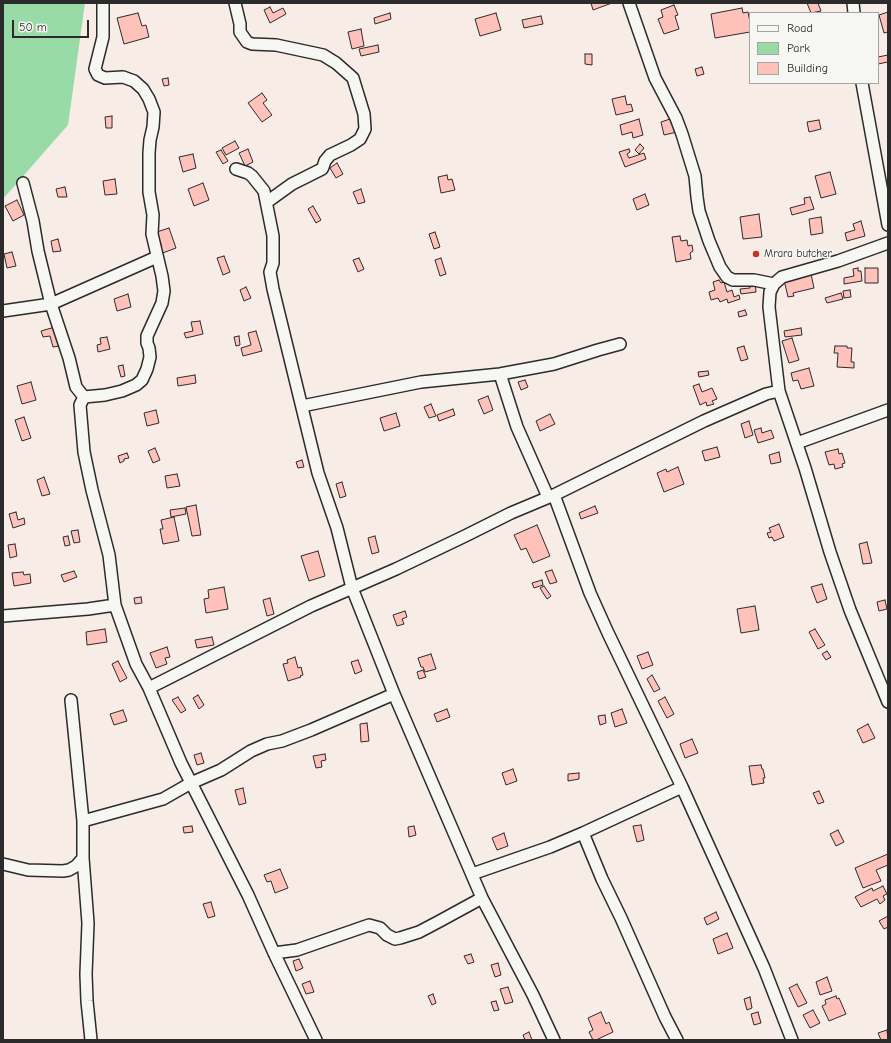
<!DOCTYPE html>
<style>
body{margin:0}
#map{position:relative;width:891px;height:1043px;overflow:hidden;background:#f8ece7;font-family:"Comic Neue",sans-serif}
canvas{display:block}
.frame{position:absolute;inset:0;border:4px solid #2b2b2b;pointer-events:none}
.legend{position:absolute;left:749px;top:12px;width:130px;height:72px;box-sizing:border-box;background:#f6f6f2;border:1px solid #a5a5a2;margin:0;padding:5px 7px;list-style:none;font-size:12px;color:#2b2b2b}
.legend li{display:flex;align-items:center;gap:8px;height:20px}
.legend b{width:20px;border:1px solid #a5a5a2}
.scale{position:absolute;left:12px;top:20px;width:77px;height:18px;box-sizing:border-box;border:2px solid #2b2b2b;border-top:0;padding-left:5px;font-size:12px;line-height:14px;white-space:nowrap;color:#2b2b2b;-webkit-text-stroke:3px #f6f6f2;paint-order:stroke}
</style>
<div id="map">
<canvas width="891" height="1043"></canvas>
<div class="frame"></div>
<ul class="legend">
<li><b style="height:5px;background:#f6f6f2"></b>Road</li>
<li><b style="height:11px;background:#99dba6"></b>Park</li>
<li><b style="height:11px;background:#fec2bb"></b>Building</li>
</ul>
<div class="scale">50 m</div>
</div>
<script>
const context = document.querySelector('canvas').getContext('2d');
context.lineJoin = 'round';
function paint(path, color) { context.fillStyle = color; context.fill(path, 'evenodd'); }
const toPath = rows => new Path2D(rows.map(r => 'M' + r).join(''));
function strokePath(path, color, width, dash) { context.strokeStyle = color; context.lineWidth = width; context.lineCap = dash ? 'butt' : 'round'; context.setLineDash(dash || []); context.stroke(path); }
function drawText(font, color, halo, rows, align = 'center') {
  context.font = font + ' "Comic Neue",sans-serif'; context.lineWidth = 3; context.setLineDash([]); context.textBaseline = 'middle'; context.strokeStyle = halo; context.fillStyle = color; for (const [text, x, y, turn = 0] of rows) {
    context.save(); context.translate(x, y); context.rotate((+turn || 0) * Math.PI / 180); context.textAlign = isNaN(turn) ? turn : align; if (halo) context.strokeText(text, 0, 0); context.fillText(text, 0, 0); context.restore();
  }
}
paint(toPath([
 [3,3,85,3,68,125,3,199]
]), '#99dba6');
const building = toPath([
 [591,3,612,3,593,10,591,3],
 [807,3,818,3,821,11,811,13,807,3],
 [674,5,678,15,675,16,679,29,664,34,658,19,663,17,661,10,674,5],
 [270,7,273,13,283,8,286,14,270,23,264,10,270,7],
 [742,8,743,13,748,12,750,22,750,32,715,38,711,14,742,8],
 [888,12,888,32,884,33,879,15,888,12],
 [138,13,142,26,146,25,149,37,124,44,117,18,138,13],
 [390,13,391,19,375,24,374,18,390,13],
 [496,13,501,30,480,36,475,19,496,13],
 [541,16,543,24,524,28,522,20,541,16],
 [361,29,364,46,352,49,348,32,361,29],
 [378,45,379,52,361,56,359,49,378,45],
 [585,54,592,54,592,65,585,64,585,54],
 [888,55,888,62,878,64,878,57,888,55],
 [702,67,704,74,697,76,695,69,702,67],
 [168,78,169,85,164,86,162,79,168,78],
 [262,93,267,100,263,103,272,115,262,122,248,103,262,93],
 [625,96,627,105,631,104,633,111,616,115,612,99,625,96],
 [112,116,112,128,106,128,105,117,112,116],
 [673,118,677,132,664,135,661,122,673,118],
 [639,119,643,135,633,138,632,132,622,135,620,125,639,119],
 [819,120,821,129,809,132,807,122,819,120],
 [235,141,239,148,226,155,222,148,235,141],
 [640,144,644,148,639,154,635,150,640,144],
 [248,149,253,162,245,166,239,153,248,149],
 [629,149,630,152,627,154,629,158,644,153,646,159,625,167,619,152,629,149],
 [221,150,228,161,223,164,216,152,221,150],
 [193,154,196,168,183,172,179,157,193,154],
 [337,163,343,174,336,178,330,168,337,163],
 [830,172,836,194,821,198,815,176,830,172],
 [447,175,448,180,452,179,455,190,441,193,438,177,447,175],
 [115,179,117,194,105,195,103,181,115,179],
 [203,183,209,200,194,206,188,189,203,183],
 [65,187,67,197,58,197,56,189,65,187],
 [361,189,365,202,358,204,353,192,361,189],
 [645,194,649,205,637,210,633,199,645,194],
 [810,197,814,209,792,215,790,208,805,204,804,198,810,197],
 [17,200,24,215,13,221,5,206,17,200],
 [313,206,321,220,316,223,308,209,313,206],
 [759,214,762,237,743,239,740,217,759,214],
 [821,217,823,233,811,235,809,219,821,217],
 [861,221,865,236,847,241,845,233,855,230,853,224,861,221],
 [169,228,176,248,160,254,158,246,161,245,157,232,169,228],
 [435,232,440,247,434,249,429,234,435,232],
 [680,236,681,241,687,240,688,246,692,245,693,251,690,253,691,259,676,262,672,237,680,236],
 [58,239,61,251,53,252,51,241,58,239],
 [12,252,16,266,7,268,4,254,12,252],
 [224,256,230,272,223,275,217,258,224,256],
 [359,258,364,269,358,272,353,260,359,258],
 [441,258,446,274,440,276,435,260,441,258],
 [858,268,858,271,861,271,862,281,844,284,844,278,854,276,853,269,858,268],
 [865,268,878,268,878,283,865,283,865,268],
 [811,274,814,288,793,293,794,296,788,297,784,280,811,274],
 [719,280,721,283,724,282,727,292,732,290,734,297,739,295,740,299,728,303,727,299,720,302,718,298,711,300,709,292,715,290,713,282,719,280],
 [755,281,756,292,741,294,740,289,750,288,750,282,755,281],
 [246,287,251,298,244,301,240,290,246,287],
 [850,290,851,297,844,298,843,291,850,290],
 [841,293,843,299,827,303,825,298,841,293],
 [128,294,131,307,117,311,114,299,128,294],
 [745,310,747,315,739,317,738,312,745,310],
 [200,321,203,334,186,338,184,333,193,331,191,322,200,321],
 [55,327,60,346,53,347,50,336,43,337,41,331,55,327],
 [801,328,802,335,785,337,784,331,801,328],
 [256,331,262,351,243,356,241,348,251,345,248,333,256,331],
 [239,336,240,345,236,346,234,337,239,336],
 [107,337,110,349,98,352,97,345,101,344,100,338,107,337],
 [792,338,799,360,789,363,782,341,792,338],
 [744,346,748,359,741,361,737,348,744,346],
 [835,346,847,346,847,348,852,348,851,362,854,362,854,368,837,367,838,353,834,353,835,346],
 [123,365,125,376,121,377,118,366,123,365],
 [809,368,814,386,801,389,798,380,793,381,791,373,809,368],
 [708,371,709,375,699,377,698,372,708,371],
 [195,375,196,383,178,386,177,378,195,375],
 [525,380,528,387,521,390,518,382,525,380],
 [31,382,36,400,22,404,17,386,31,382],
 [699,384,702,392,712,388,717,399,712,401,714,404,707,406,706,402,700,405,693,386,699,384],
 [488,396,493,410,484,414,478,400,488,396],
 [431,404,436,416,429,418,424,407,431,404],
 [453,409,455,415,439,421,437,415,453,409],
 [156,410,159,423,147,426,144,413,156,410],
 [396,413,400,426,384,431,380,418,396,413],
 [550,414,555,424,540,431,536,421,550,414],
 [24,417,31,438,22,441,15,420,24,417],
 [749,421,753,435,745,438,741,424,749,421],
 [761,428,762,433,771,430,774,438,758,443,754,430,761,428],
 [717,447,720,457,705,461,702,451,717,447],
 [155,448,160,460,153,463,148,451,155,448],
 [838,449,839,454,842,453,845,463,842,464,843,467,835,469,834,464,829,465,825,452,838,449],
 [779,452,781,462,771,464,769,455,779,452],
 [127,453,129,458,124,459,124,461,120,463,118,456,127,453],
 [302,460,304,467,298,468,296,462,302,460],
 [678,467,684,484,664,492,657,473,666,469,667,472,678,467],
 [177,474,180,486,167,488,165,476,177,474],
 [44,477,50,494,42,496,37,480,44,477],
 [342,482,346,496,340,498,336,484,342,482],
 [196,505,201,535,192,536,186,507,196,505],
 [595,506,598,513,581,519,579,513,595,506],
 [185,508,186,514,171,517,170,510,185,508],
 [16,512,18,520,24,518,25,524,13,528,9,514,16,512],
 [174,517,179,541,163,544,160,529,163,529,161,520,174,517],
 [779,524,784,537,774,541,772,537,769,538,767,533,771,532,769,528,779,524],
 [537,525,550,556,533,563,526,548,521,550,514,535,537,525],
 [78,530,80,542,74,543,71,531,78,530],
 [68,536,70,545,65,546,63,537,68,536],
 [375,536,379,552,372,554,368,538,375,536],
 [867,542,872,563,863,564,859,544,867,542],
 [15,544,17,556,10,558,8,545,15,544],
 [318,551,325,576,309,581,301,556,318,551],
 [552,570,557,582,550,584,545,572,552,570],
 [74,571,77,577,64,582,61,575,74,571],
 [23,572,24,575,30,574,31,583,14,586,12,573,23,572],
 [542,580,543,585,534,588,532,583,542,580],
 [822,584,827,599,817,603,811,587,822,584],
 [544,586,551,596,547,599,540,588,544,586],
 [224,587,228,609,206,613,204,599,209,598,208,590,224,587],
 [141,597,142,603,135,604,134,598,141,597],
 [270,598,274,614,267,616,263,600,270,598],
 [885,600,887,609,879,611,877,602,885,600],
 [755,606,759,630,741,633,737,609,755,606],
 [405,611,407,617,402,619,404,624,397,626,393,615,405,611],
 [105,629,107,642,87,645,86,632,105,629],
 [815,629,825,645,818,649,809,632,815,629],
 [212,637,214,645,197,648,195,640,212,637],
 [167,647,170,657,165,658,167,664,156,668,150,653,167,647],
 [827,651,831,657,826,660,822,654,827,651],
 [648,652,653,665,642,669,637,656,648,652],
 [431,654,436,669,425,672,423,667,421,667,418,658,431,654],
 [295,657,298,668,301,667,303,675,300,676,301,677,288,681,283,664,288,663,287,660,295,657],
 [358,660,362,671,355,674,351,662,358,660],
 [118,661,127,678,120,682,112,664,118,661],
 [423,670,426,677,419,679,417,672,423,670],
 [652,675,660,689,654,692,647,679,652,675],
 [198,695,204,705,199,709,193,698,198,695],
 [178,697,186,710,181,713,172,700,178,697],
 [665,697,674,714,667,718,658,701,665,697],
 [447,709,450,717,437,722,434,714,447,709],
 [622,709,627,723,615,727,611,713,622,709],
 [123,710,127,721,114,725,110,714,123,710],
 [605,715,606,723,600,725,598,716,605,715],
 [367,723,369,741,361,742,360,724,367,723],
 [868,724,875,738,863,743,857,730,868,724],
 [692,739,698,753,685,758,680,744,692,739],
 [201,753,204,763,197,765,194,755,201,753],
 [325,754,326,760,321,761,322,767,316,768,313,756,325,754],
 [761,765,762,769,763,769,765,778,763,778,764,783,752,785,749,766,761,765],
 [513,769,517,781,506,785,502,773,513,769],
 [579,773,579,779,568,781,568,774,579,773],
 [243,788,246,803,239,805,235,790,243,788],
 [819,791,824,802,818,804,813,793,819,791],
 [641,825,644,840,637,842,633,826,641,825],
 [192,826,193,832,184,833,183,827,192,826],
 [414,826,416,835,409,837,408,827,414,826],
 [838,830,844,842,836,846,830,834,838,830],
 [504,833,508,846,497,850,492,838,504,833],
 [888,854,888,865,876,870,881,881,863,888,855,868,888,854],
 [280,869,288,888,275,893,271,881,267,882,264,875,280,869],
 [883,886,887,894,883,896,885,900,880,904,877,899,861,907,855,897,872,888,873,891,883,886],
 [211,902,215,916,208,918,203,904,211,902],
 [716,912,719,919,707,925,704,918,716,912],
 [888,916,888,927,884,929,879,921,888,916],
 [727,933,733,948,718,954,713,939,727,933],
 [471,954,474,962,468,964,464,956,471,954],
 [299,959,303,968,296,971,293,961,299,959],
 [498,963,501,975,495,977,491,965,498,963],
 [827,977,832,991,820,995,816,982,827,977],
 [310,981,314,992,306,994,302,984,310,981],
 [797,984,807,1003,798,1007,789,988,797,984],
 [508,987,513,1002,505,1004,500,989,508,987],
 [433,994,436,1003,432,1005,428,996,433,994],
 [836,996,837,999,839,998,846,1014,829,1021,822,1006,826,1004,825,1000,836,996],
 [750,997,752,1008,747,1010,744,999,750,997],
 [496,1001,499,1010,494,1011,491,1002,496,1001],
 [813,1010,820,1023,810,1028,803,1015,813,1010],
 [601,1012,606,1024,609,1022,613,1032,596,1040,593,1040,589,1032,593,1030,588,1018,601,1012],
 [758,1012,761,1023,754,1025,751,1014,758,1012],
 [887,1030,888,1040,881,1040,878,1033,887,1030],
 [529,1032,532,1040,525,1040,523,1035,529,1032]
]);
paint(building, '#fec2bb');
strokePath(building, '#2b2b2b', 1);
const minor = toPath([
 [235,3,240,24,240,32,247,42,252,44,276,45,323,55,336,63,353,78,364,114,365,129,360,139,351,145,330,155,325,161,323,167,322,169,292,184,267,202],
 [629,3,655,78,676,118,682,134,695,176,697,197,699,211,709,241,720,267,727,277,733,280,754,280,774,284],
 [853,3,854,13],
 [862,83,888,225],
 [236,169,248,173,252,176,264,191,273,236,273,263,270,272,273,289,318,473,337,528,352,588,394,694,482,898,533,995,554,1040],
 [23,183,33,221,38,251,51,304,69,358,76,387,84,397,80,405,84,452,92,490,109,555,115,605,136,664,149,688,181,763,248,895,274,953,316,1040],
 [888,243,838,261,782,277,774,284,770,292,769,307,779,391,805,468,830,552,850,610,888,702],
 [3,311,51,304,157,257],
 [500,374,517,427,548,497],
 [84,397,105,395,122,391,136,385,142,380,147,369,150,357,149,348,147,343,147,336,162,303,164,291,162,276,152,234,153,215,149,192,149,153,150,140,153,127,154,112,149,99,143,89,134,81,123,77,105,78,98,75,95,69,103,37,103,3],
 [302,406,421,382,500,374,554,364,598,350,620,344],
 [797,443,888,410],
 [554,495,590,593,608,633,682,787,764,968,792,1040],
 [3,616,88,609,115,605],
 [149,688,311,606,396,569,465,536,511,513,554,495,704,421,766,394,779,391],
 [71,700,83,821,83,858,88,923,86,974,87,1001,91,1040],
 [83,821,163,799,191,783,221,770,251,751,267,744,282,741,311,730,394,694],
 [583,833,602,879,621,918,665,1017,677,1040],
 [3,864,28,870,63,871,69,870,76,866,83,858],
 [472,874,550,847,583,833,682,787],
 [274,953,297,950,369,925,380,928,387,935,395,939,400,938,419,932,438,922,482,898]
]);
strokePath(minor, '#2b2b2b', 14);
strokePath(minor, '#f6f6f2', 11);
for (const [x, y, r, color] of [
 [756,254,4,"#c8321e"]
]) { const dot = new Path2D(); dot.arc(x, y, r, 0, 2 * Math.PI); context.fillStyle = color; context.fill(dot); strokePath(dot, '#f6f6f2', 1.5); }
drawText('11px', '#2b2b2b', '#f6f6f2', [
 ["Mrara butcher",764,254]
], 'left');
</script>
